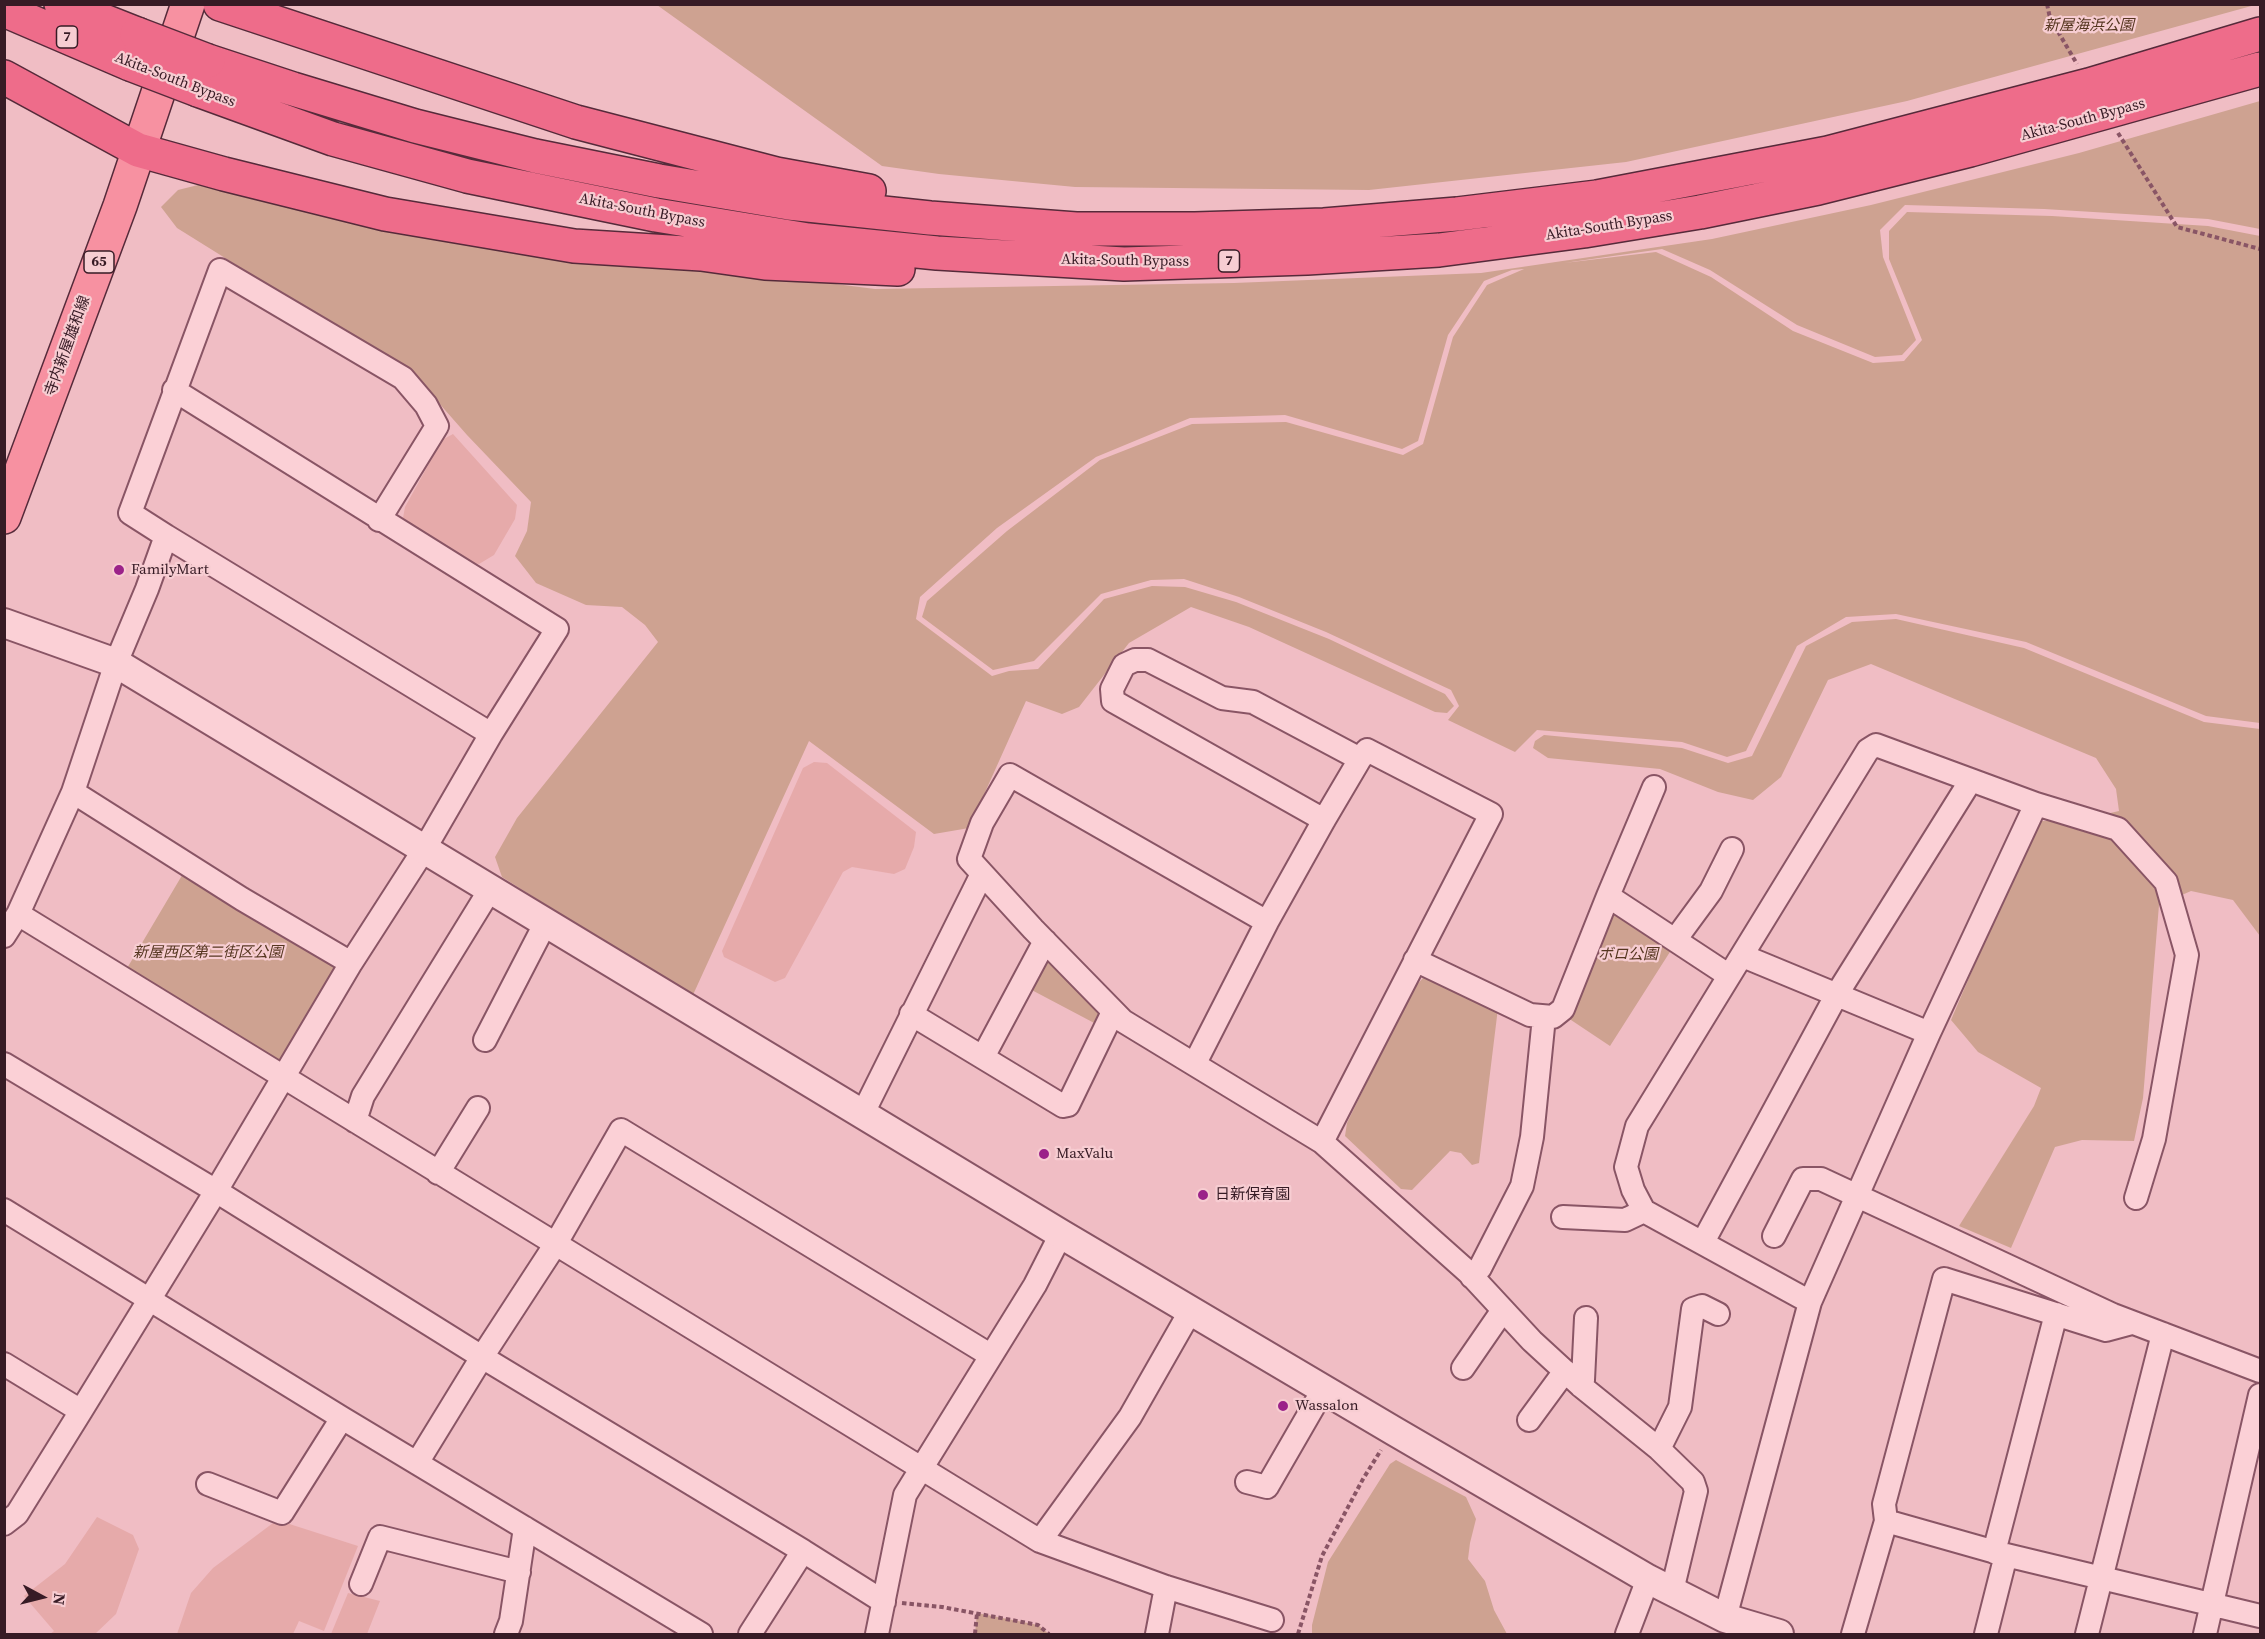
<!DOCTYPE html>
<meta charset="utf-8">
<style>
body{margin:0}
#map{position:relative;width:2265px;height:1639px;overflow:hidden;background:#f0bdc4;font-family:"Source Serif 4",serif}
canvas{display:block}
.frame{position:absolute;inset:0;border:6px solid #371b25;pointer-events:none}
.north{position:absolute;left:12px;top:1567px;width:60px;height:60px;-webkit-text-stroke:4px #f7cdd2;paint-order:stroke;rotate:97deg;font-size:16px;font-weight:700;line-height:24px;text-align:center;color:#371b25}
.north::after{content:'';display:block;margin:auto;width:21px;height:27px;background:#371b25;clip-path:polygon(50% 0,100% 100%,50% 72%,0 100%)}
</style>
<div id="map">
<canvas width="2265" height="1639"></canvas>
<div class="frame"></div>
<div class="north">N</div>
</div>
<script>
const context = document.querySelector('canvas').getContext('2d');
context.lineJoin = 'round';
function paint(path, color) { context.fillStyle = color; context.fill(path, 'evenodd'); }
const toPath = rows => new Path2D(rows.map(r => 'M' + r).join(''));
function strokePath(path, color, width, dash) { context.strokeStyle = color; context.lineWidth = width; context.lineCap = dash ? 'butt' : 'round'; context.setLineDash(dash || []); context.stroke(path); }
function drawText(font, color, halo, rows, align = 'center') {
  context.font = font + ' "Source Serif 4","Noto Sans JP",serif'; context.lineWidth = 4.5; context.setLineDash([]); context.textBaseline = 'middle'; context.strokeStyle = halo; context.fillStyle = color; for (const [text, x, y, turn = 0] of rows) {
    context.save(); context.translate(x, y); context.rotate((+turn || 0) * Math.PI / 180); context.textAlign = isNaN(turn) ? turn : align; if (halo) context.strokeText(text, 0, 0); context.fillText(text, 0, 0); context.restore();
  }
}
paint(toPath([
 [453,434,517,505,515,519,494,555,479,564,471,563,403,518,405,507,442,440],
 [814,762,827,763,916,832,914,847,905,869,894,874,852,867,843,872,785,978,775,982,724,957,722,951,803,768],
 [97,1517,133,1535,139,1549,116,1614,95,1634,50,1634,54,1631,24,1596,65,1564],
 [277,1520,358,1546,324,1631,299,1621,293,1634,177,1634,191,1593,213,1568],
 [348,1593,380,1601,367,1634,331,1634]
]), '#e6aaaa');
paint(toPath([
 [657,5,2255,5,1907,101,1626,162,1369,190,1075,187,939,174,882,166],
 [2260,101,2260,229,2208,219,2044,209,1905,205,1880,230,1883,257,1916,340,1902,355,1875,357,1797,325,1710,270,1662,249,1564,263,1656,252,1711,277,1793,331,1873,363,1904,361,1922,340,1889,259,1889,231,1907,212,2052,216,2208,226,2260,236,2260,723,2206,716,2026,642,1896,614,1846,617,1797,646,1746,751,1727,757,1682,742,1537,730,1515,752,1448,720,1459,706,1451,690,1326,632,1239,597,1184,579,1151,580,1101,594,1034,661,993,670,922,617,927,601,1007,531,1100,460,1192,424,1286,422,1403,455,1423,444,1453,337,1487,285,1524,269,1512,270,1484,281,1448,335,1418,441,1402,449,1285,415,1190,418,1096,457,997,528,920,597,916,619,992,676,1009,671,1038,669,1104,599,1152,586,1185,587,1236,602,1329,639,1445,694,1454,706,1447,713,1435,712,1249,627,1191,607,1129,643,1079,707,1062,714,1026,701,969,828,934,834,809,741,692,997,502,877,495,857,517,818,658,642,645,625,622,607,586,605,536,583,515,556,527,531,531,502,467,435,416,377,177,228,161,207,178,190,202,184,710,268,875,289,1234,283,1481,273,1712,239,1871,205,2079,153],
 [1896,619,2024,648,2204,722,2260,729,2260,936,2233,900,2191,891,2159,905,2143,1098,2134,1141,2082,1140,2055,1147,2011,1248,1959,1226,2034,1106,2041,1088,1978,1052,1951,1020,2036,821,2076,821,2119,811,2116,789,2096,758,1871,664,1828,680,1781,777,1753,800,1718,792,1660,769,1548,758,1533,748,1535,741,1544,735,1682,748,1728,763,1752,756,1806,646,1852,622],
 [184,872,339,967,279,1063,126,970],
 [1619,908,1675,944,1610,1046,1565,1016,1609,911],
 [1054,959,1099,1009,1101,1019,1098,1025,1026,987,1040,960],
 [1433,977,1498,1008,1479,1163,1472,1165,1461,1153,1450,1151,1412,1190,1401,1189,1345,1136,1347,1123,1412,990,1423,978],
 [1396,1460,1466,1497,1476,1519,1470,1543,1468,1559,1485,1581,1494,1610,1507,1634,1312,1634,1312,1625,1328,1562,1390,1464],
 [977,1613,1038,1625,1049,1634,975,1634]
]), '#cea291');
const minor = toPath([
 [166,536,491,734],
 [73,792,242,899,351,963],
 [2036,804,2118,829,2166,882,2187,955,2154,1139,2136,1198],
 [1324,820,1113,701,1112,689,1124,665,1135,660,1148,660,1222,698,1253,702,1360,759],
 [1608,896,1654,787],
 [18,914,1040,1541,1166,1587,1272,1620],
 [1267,922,1010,775,982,823,969,859,1033,929,1123,1021,1322,1142,1468,1272,1532,1341,1581,1386,1659,1449,1693,1482,1696,1491,1672,1591],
 [4,936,18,914,73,792,116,663,147,589,166,536,130,513,220,270,403,378,426,405,437,426,379,520],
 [1675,940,1711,891,1732,849],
 [1743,956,1929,1033],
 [1415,960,1530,1015,1553,1017,1563,1009,1608,896,1728,975],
 [911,1014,1063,1106,1068,1105,1113,1012],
 [485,1040,546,922],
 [983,1057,1045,941],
 [1195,1063,1267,922,1324,820,1360,759,1367,750,1491,814,1322,1142],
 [4,1064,216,1191,482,1357,803,1551],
 [863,1113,982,874],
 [355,1121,363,1096,491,888],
 [438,1173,478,1108],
 [4,1210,342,1418,701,1634],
 [1563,1217,1625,1220,1644,1211],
 [1774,1236,1803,1179,1821,1179,2113,1315,2260,1371],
 [1703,1242,1837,994,1971,780],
 [1472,1277,1480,1268,1522,1186,1532,1137,1544,1017],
 [4,1364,81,1411],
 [1463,1368,1503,1310],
 [1581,1386,1583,1380,1586,1318],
 [1529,1420,1565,1371],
 [1659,1449,1680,1407,1693,1309,1702,1306,1718,1314],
 [417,1463,482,1357,555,1245,621,1130,990,1355],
 [1247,1482,1267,1487,1323,1390],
 [208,1484,282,1513,342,1418],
 [1886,1521,1884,1504,1944,1279,2106,1330,2132,1323],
 [4,1524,17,1514,81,1411,216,1191,351,963,425,848,491,734,557,629,174,390],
 [1040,1541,1130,1417,1191,1310],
 [1994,1552,2056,1314],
 [361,1584,380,1537,519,1572],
 [1725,1618,1810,1302,1929,1033,2036,804,1876,745,1868,750,1637,1126,1626,1167,1633,1190,1644,1211,1810,1302],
 [506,1634,511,1621,525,1528],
 [750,1634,803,1551,884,1602],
 [877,1634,905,1495,1035,1285,1061,1234],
 [1157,1634,1166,1587],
 [1627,1634,1648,1579],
 [1853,1634,1886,1521,2006,1555,2260,1616],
 [1986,1634,2006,1555],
 [2087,1634,2163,1334],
 [2205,1634,2260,1395]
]);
const tertiary = toPath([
 [4,623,116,663,1061,1234,1394,1431,1648,1579,1725,1618,1779,1634]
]);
const primary = toPath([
 [4,517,120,206,188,4]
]);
const trunk = toPath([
 [61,4,137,34],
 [220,4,576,122,776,174,869,191],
 [4,10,130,64],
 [208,61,293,89,415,126,535,156,659,181,789,203,930,218,1076,229,1195,229,1324,225,1457,214,1597,197,1828,153,2089,85,2260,34],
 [4,77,138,150,224,174,385,214,574,246,701,254,765,263,898,269],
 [198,90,333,139,467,176,656,215,808,240,937,253,1124,264,1307,258,1439,250,1584,231,1700,212,1818,188,1970,150,2260,69]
]);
strokePath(minor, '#895565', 26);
strokePath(tertiary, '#895565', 32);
strokePath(primary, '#562a3a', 36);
strokePath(trunk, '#562a3a', 36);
strokePath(toPath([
 [2047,4,2050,18,2077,64],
 [2118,133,2177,227,2260,249],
 [902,1603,942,1607,1038,1625,1049,1634],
 [975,1634,977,1613],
 [1298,1634,1322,1556,1363,1479,1381,1450]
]), '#895565', 4, [4.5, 3]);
strokePath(minor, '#fbd0d6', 22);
strokePath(tertiary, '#fbd0d6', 28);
strokePath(primary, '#f791a1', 33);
strokePath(trunk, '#ee6c8a', 33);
const trunkBridge = toPath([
 [137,34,208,61],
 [130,64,198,90]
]);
strokePath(trunkBridge, '#562a3a', 36, []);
strokePath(trunkBridge, '#ee6c8a', 33);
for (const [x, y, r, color] of [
 [119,570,6,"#9b2289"],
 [1044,1154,6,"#9b2289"],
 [1203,1195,6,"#9b2289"],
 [1283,1406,6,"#9b2289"]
]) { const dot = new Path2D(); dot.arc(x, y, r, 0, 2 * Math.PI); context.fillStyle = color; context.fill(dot); strokePath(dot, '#f7cdd2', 2); }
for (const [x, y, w] of [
 [67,37,21],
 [1229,261,21],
 [99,262,30]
]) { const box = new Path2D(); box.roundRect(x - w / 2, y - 11, w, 22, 4.5); context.fillStyle = '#f7cdd2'; context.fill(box); strokePath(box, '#371b25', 1.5); }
drawText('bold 14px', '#371b25', null, [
 ["7",67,37],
 ["7",1229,261],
 ["65",99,262]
]);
drawText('italic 15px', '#553620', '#f7cdd2', [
 ["新屋海浜公園",2089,26],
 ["新屋西区第二街区公園",208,953],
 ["ボロ公園",1628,955]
]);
drawText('15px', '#371b25', '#f7cdd2', [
 ["Akita-South Bypass",175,80,21],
 ["Akita-South Bypass",2083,120,-15],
 ["Akita-South Bypass",642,211,11],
 ["Akita-South Bypass",1609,226,-9],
 ["Akita-South Bypass",1125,261,1],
 ["寺内新屋雄和線",68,346,-70]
]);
drawText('15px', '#371b25', '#f7cdd2', [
 ["FamilyMart",131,570],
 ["MaxValu",1056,1154],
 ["日新保育園",1215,1195],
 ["Wassalon",1295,1406]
], 'left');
</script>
